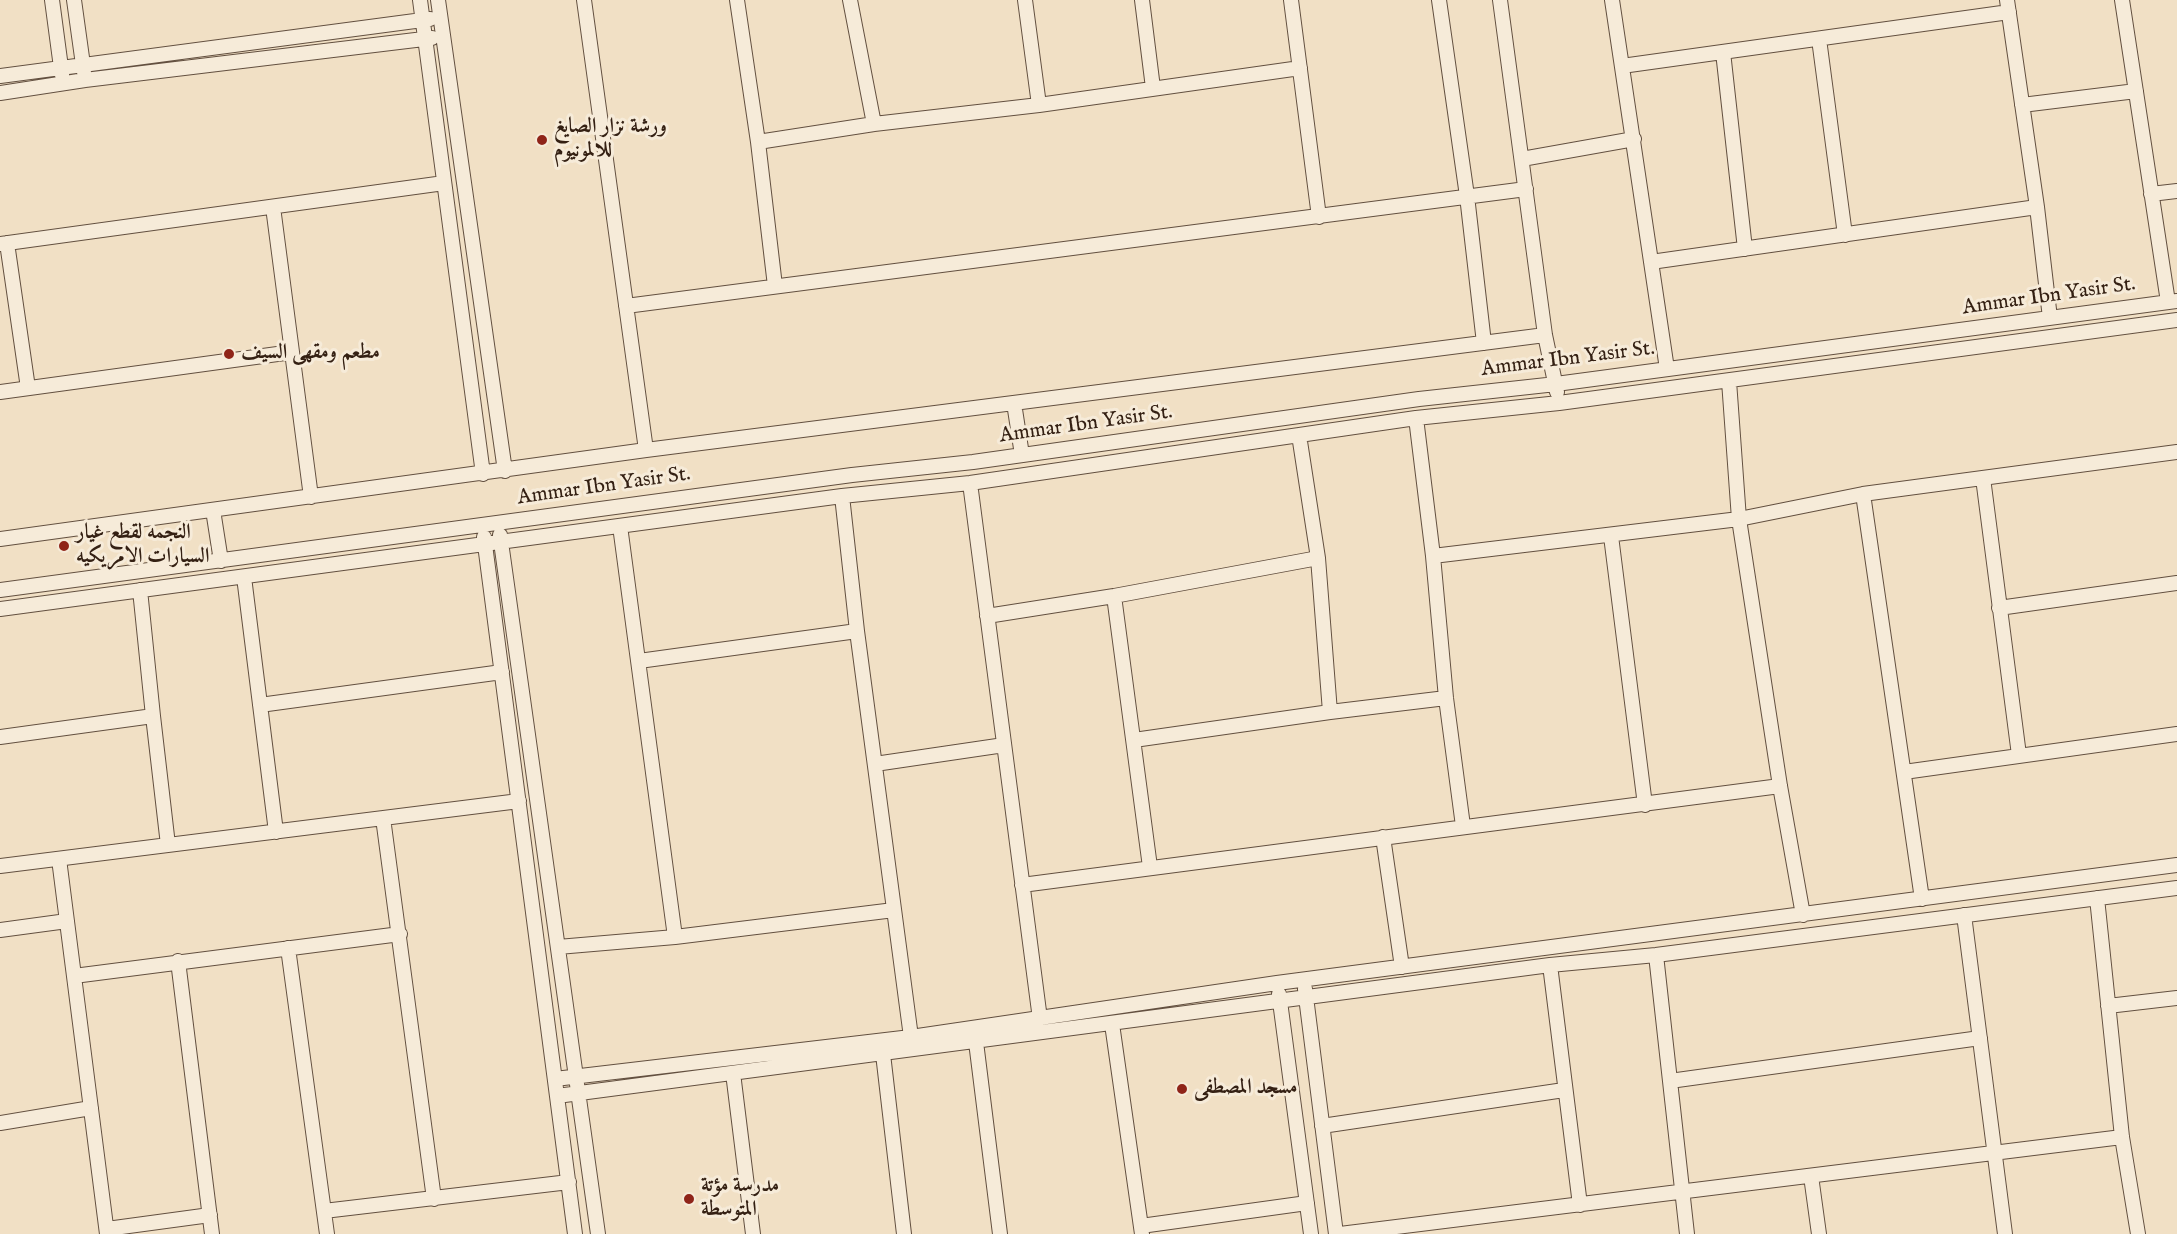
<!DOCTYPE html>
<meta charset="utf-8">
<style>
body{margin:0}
canvas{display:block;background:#f1e0c5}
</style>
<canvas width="2177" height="1234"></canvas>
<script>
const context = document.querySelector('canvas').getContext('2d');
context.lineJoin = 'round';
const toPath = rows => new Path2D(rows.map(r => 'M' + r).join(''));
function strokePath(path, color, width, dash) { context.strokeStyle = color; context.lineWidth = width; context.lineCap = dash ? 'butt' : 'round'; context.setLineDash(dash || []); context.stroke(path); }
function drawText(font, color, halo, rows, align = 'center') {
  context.font = font + ' "IM FELL English",Amiri,serif'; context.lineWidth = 6; context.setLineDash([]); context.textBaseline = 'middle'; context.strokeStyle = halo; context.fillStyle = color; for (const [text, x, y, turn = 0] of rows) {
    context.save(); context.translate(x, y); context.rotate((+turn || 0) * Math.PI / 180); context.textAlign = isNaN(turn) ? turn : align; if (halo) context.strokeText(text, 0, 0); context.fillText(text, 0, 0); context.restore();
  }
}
const minor = toPath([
 [52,0,62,75],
 [74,0,84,72],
 [420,0,483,474],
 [438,0,505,471],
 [584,0,646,450],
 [737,0,758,142,775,286],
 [850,0,874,124],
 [1025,0,1039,105],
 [1142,0,1153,88],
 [1291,0,1319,217],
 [1439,0,1467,196,1484,343],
 [1500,0,1545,335,1557,392],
 [1612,0,1667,369],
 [2007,0,2037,207,2050,318],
 [2122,0,2168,302],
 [1819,39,1845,235],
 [1723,52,1745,249],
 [1622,66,2009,12],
 [0,76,430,19],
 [0,93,85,80,432,38],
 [2022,105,2136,91],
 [758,142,874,124,1039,105,1300,68],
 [1522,159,1634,139],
 [2151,194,2177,191],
 [273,207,311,497],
 [7,243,28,388],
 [0,244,444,183],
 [1651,262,2037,207],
 [626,306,1526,189],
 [1729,381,1739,519,1780,786,1803,915],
 [0,392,292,352],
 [1014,403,1022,455],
 [1416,418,1433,556,1446,698,1463,826],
 [1299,435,1318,558,1330,712],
 [1983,478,2019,755],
 [970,483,1040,1019],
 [1863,494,1922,899],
 [842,496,857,631,911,1037],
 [213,510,221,561],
 [620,526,675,937],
 [500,535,598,1234],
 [1611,536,1645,805],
 [484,537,575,1234],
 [0,539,646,450,1545,335],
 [1433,556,1739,519,1863,494,2177,452],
 [244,577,276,832],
 [0,590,852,475,973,462,1419,399,1556,384,2177,301],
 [1114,596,1150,867],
 [1999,608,2177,583],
 [0,609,842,496,970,483,1416,418,1559,403,2177,320],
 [987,616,1114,596,1318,558],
 [639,661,857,631],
 [260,705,502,672],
 [153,716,168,845],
 [0,737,153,716,140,590],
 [1134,740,1330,712,1446,698],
 [875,764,1004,745],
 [1904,772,2177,734],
 [383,818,434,1199],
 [1383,837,1402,967],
 [59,859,107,1234],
 [0,866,519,801],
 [1022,885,1780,786],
 [2097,898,2122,1137,2138,1234],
 [1964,915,2005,1234],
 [0,930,67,921],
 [558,947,675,937,894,910],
 [288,948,327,1234],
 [1656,955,1687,1234],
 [178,961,212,1234],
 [1550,965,1580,1205],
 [74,976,400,934],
 [1305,989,1336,1234],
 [1279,994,1311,1234],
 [2108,1006,2177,998],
 [1112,1024,1142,1234],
 [976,1042,1000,1234],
 [883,1054,904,1234],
 [733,1073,753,1234],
 [555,1079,911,1037,1277,983,2177,865],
 [1670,1081,1980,1038],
 [557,1096,1550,965,1656,955,2177,888],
 [0,1123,91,1108],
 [1322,1126,1564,1090],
 [1811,1176,1819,1234],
 [324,1211,569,1182],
 [1141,1226,1307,1203],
 [107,1229,210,1215],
 [1340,1234,2122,1137]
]);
strokePath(minor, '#635040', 16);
strokePath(minor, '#f6ebd9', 14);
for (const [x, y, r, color] of [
 [542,140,6,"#8f2418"],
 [229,354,6,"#8f2418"],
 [64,546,6,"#8f2418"],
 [1182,1089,6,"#8f2418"],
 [689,1199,6,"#8f2418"]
]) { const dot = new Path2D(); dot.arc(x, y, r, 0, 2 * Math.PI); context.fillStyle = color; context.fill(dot); strokePath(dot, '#f6ebd9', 2); }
drawText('bold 21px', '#342013', '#f6ebd9', [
 ["ورشة نزار الصايغ",554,128],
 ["للالمونيوم",554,152],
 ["مطعم ومقهى السيف",241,354],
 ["النجمه لقطع غيار",76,534],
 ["السيارات الامريكيه",76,558],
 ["مسجد المصطفى",1194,1089],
 ["مدرسة مؤتة",701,1187],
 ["المتوسطة",701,1211]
], 'left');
drawText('21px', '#342013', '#f6ebd9', [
 ["Ammar Ibn Yasir St.",2049,297,-8],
 ["Ammar Ibn Yasir St.",1568,360,-7],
 ["Ammar Ibn Yasir St.",1086,425,-8],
 ["Ammar Ibn Yasir St.",604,487,-8]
]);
</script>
